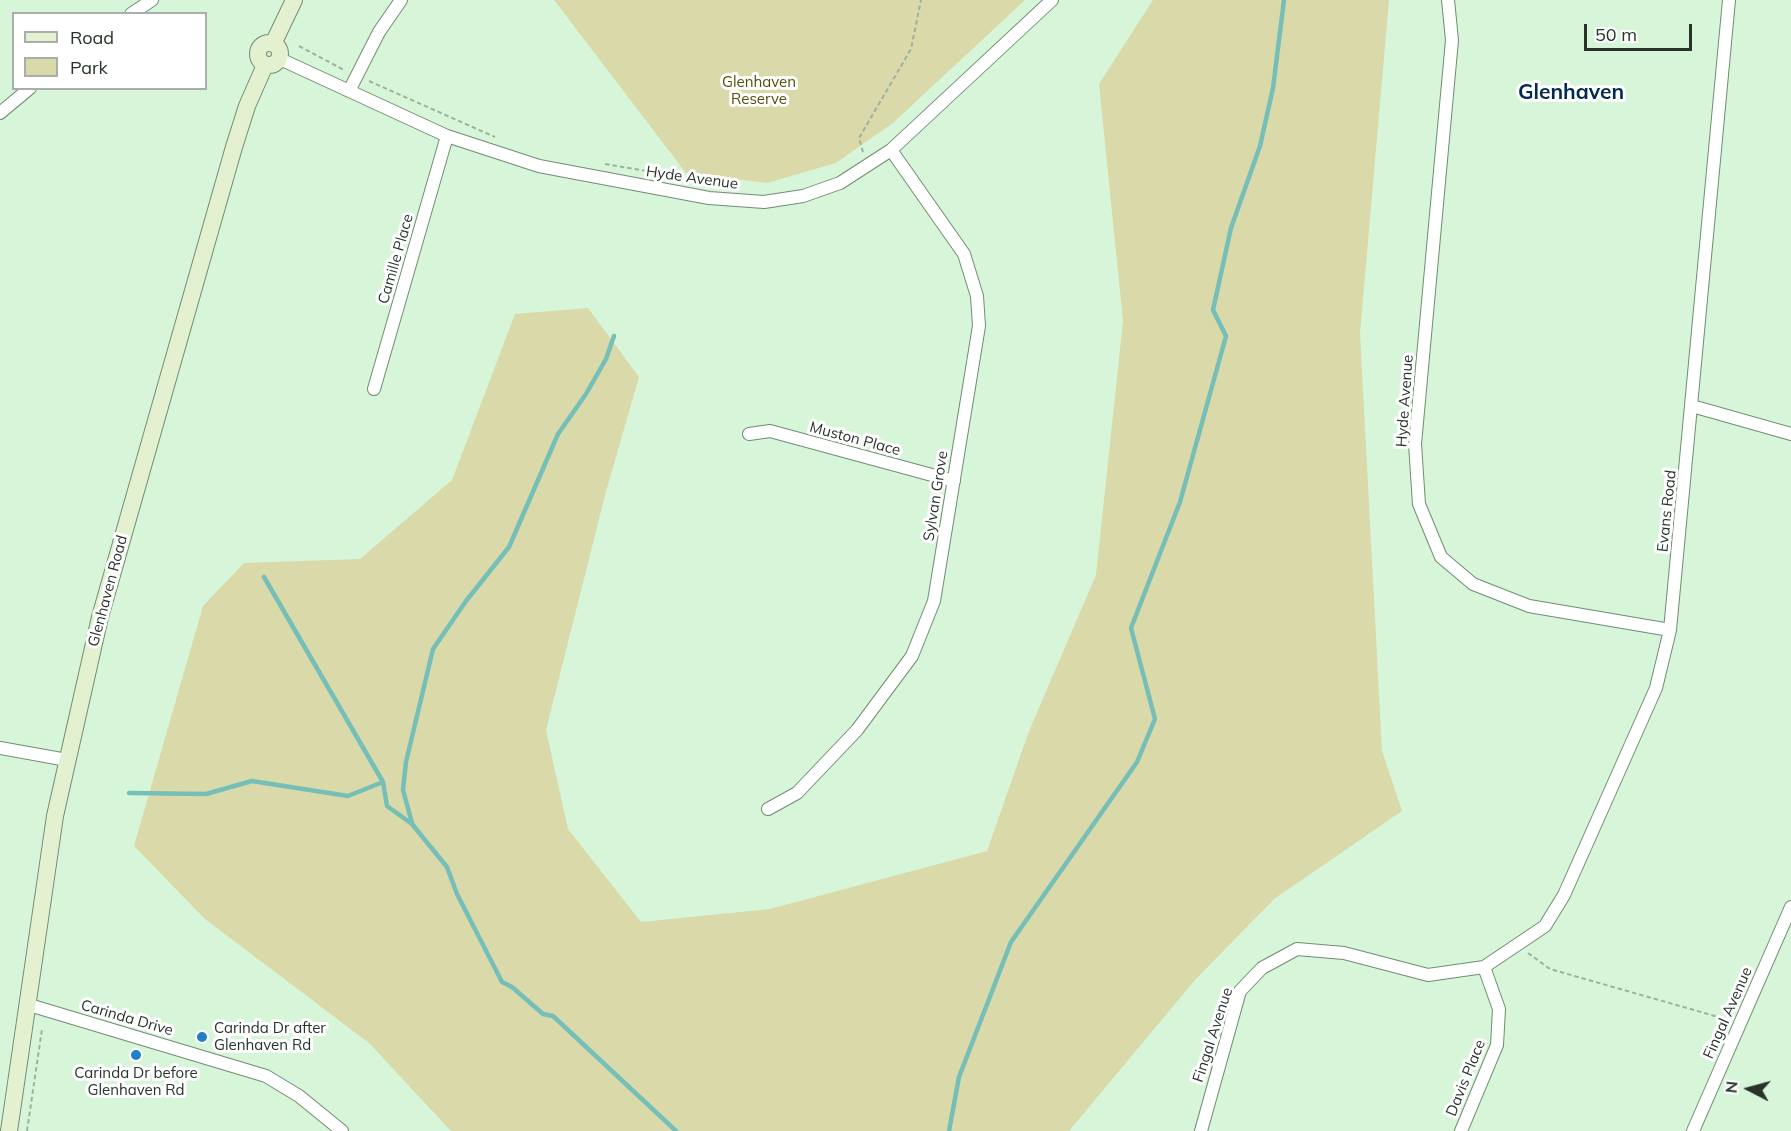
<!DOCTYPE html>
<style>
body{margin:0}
#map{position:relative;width:1791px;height:1131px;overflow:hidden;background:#d7f6d9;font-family:Mulish,sans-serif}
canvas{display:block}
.legend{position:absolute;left:12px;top:12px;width:195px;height:78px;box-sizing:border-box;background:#fff;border:2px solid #a9aeaa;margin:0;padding:8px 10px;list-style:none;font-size:18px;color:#28342a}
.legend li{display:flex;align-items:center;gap:12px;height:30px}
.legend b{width:30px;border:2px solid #a9aeaa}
.north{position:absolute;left:1719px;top:1059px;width:60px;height:60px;-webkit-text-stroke:4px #fff;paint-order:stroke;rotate:276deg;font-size:16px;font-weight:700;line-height:24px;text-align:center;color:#28342a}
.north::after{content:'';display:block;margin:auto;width:21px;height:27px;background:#28342a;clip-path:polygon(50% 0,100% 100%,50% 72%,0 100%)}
.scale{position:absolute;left:1584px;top:24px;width:108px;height:27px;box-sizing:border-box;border:3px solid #28342a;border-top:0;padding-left:8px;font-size:18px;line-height:21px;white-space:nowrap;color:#28342a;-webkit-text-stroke:4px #fff;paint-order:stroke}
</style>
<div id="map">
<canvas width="1791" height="1131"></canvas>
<ul class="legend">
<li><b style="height:8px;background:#e4f1d0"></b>Road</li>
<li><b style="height:16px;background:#d9d9a9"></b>Park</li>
</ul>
<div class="north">N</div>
<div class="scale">50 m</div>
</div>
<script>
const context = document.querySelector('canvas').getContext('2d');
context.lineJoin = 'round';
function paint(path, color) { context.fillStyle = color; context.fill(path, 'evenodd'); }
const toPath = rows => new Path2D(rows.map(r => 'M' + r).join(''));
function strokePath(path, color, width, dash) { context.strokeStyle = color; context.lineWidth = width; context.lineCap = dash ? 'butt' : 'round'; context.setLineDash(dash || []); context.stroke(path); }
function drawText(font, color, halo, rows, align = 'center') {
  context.font = font + ' Mulish,sans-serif'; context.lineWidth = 6; context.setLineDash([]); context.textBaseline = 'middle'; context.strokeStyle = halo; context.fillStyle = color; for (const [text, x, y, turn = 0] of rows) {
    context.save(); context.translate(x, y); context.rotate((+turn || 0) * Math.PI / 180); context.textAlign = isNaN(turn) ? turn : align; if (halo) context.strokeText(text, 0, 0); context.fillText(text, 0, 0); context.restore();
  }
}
paint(toPath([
 [554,0,1025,0,893,123,836,163,767,183,686,173],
 [1153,0,1389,0,1360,333,1382,751,1402,811,1274,899,1195,980,1069,1131,451,1131,369,1043,205,919,134,846,203,606,244,563,360,559,452,480,515,314,588,308,639,377,605,495,546,730,568,829,641,922,770,909,987,851,1029,731,1096,575,1123,321,1099,84]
]), '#d9d9a9');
strokePath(toPath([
 [264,577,383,782,387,806,412,824,447,867,457,894,502,982,512,987,543,1014,553,1016,676,1131],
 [129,793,206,794,252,781,348,796,383,782],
 [412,823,403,790,406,762,433,649,466,601,509,547,558,434,586,394,606,359,614,336],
 [949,1131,959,1077,1011,942,1137,762,1155,719,1131,628,1180,502,1226,336,1213,310,1231,228,1260,146,1273,88,1284,0]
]), '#75bfb8', 4.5);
const street = toPath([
 [1448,0,1452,40,1415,444,1419,504,1441,557,1473,584,1529,606,1670,630],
 [131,14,152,0],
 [280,59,447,136,539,166,709,198,764,202,803,196,840,183,891,150,1052,0],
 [349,91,379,32,401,0],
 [0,113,30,88],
 [374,389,447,136],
 [1692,406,1791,434],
 [749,434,770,431,954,481],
 [0,748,67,760],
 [768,809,797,793,857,730,912,656,934,601,979,326,977,296,964,254,891,150],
 [26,1004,266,1076,299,1096,342,1131],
 [1201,1131,1240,991,1262,968,1297,949,1344,953,1428,975,1484,967,1545,926,1564,895,1656,688,1670,630,1729,0],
 [1461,1131,1497,1045,1499,1009,1484,967],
 [1693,1131,1791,907]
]);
const secondary = toPath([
 '258 54a11 11 0 1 1 22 0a11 11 0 1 1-22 0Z',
 [273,44,294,0],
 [9,1131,55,816,100,617,234,147,247,106,265,65]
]);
strokePath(street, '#718d73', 14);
strokePath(secondary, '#718d73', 18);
strokePath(toPath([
 [299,46,344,70],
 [369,81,495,137],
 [863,152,859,138,911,49,921,0],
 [605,164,659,173,665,171,674,175],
 [1528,953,1550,969,1729,1020],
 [27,1131,42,1029]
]), '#9bb39d', 2, [4.5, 3]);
strokePath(street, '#fff', 12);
strokePath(secondary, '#e4f1d0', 16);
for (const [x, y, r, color] of [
 [202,1037,6,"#207fcb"],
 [136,1055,6,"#207fcb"]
]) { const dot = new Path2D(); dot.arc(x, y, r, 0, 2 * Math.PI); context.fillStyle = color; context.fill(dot); strokePath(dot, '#fff', 2); }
drawText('15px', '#52500c', '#fff', [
 ["Glenhaven",759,82],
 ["Reserve",759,99]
]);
drawText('15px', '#28342a', '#fff', [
 ["Hyde Avenue",692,178,8],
 ["Camille Place",396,259,-74],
 ["Hyde Avenue",1405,401,-86],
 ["Muston Place",855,439,15],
 ["Sylvan Grove",936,496,-81],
 ["Evans Road",1667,511,-84],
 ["Glenhaven Road",108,591,-75],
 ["Fingal Avenue",1728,1013,-66],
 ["Carinda Drive",127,1018,16],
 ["Fingal Avenue",1213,1035,-72],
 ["Davis Place",1466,1078,-68]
]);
drawText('15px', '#28342a', '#fff', [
 ["Carinda Dr after",214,1028],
 ["Glenhaven Rd",214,1045],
 ["Carinda Dr before",136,1073,"center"],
 ["Glenhaven Rd",136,1090,"center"]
], 'left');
drawText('bold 21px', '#002b4f', '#fff', [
 ["Glenhaven",1571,93]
]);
</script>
